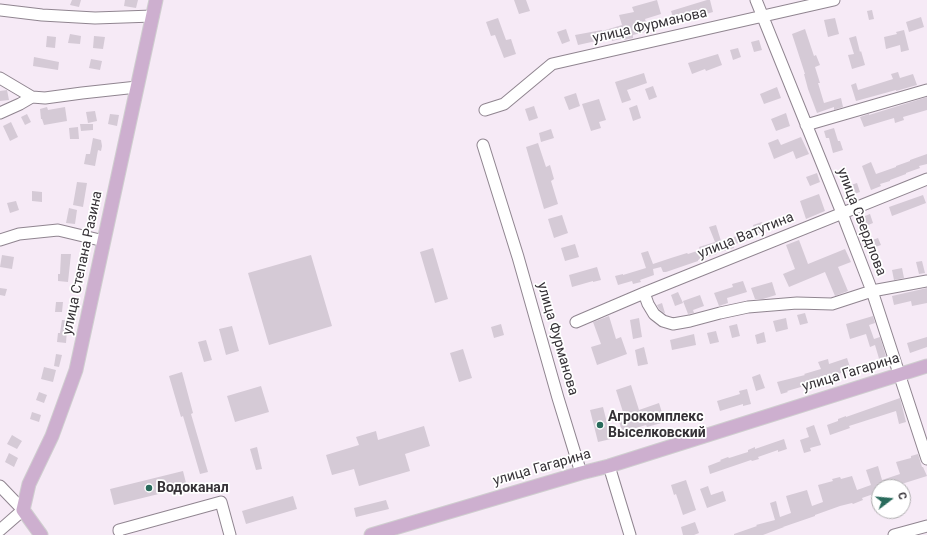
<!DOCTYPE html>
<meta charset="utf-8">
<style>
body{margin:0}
#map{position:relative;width:927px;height:535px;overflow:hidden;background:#f6eaf6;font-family:Roboto,sans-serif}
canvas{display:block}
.north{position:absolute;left:871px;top:479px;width:40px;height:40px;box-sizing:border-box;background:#fff;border:1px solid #afadaf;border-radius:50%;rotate:74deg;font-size:11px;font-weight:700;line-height:16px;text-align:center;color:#363237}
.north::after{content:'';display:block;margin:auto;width:14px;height:18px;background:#296b5c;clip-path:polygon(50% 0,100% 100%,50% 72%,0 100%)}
</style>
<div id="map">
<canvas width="927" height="535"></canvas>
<div class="north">С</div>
</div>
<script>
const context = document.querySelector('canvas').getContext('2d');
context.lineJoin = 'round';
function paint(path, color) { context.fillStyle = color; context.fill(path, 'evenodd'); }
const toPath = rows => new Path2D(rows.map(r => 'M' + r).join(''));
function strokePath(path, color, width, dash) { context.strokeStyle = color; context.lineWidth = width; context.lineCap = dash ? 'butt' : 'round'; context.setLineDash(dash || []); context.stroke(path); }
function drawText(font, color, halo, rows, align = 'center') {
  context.font = font + ' Roboto,sans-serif'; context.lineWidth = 3.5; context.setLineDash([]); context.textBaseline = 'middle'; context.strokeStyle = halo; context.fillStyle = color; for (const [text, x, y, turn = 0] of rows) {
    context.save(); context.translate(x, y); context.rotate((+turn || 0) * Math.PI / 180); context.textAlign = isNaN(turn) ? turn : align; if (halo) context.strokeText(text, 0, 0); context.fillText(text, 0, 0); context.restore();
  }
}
paint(toPath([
 [72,0,81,0,79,7,70,5],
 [125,0,138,0,136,8,124,6],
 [514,0,526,0,530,11,519,14],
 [657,0,661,14,645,19,649,31,633,35,633,38,624,40,624,38,612,41,612,38,597,42,596,41,578,45,575,35,602,30,602,31,622,25,619,15,634,12,632,7],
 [707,0,710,0,713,12,675,23,671,11],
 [872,10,874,19,869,20,867,11],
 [921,17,924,27,909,32,906,22],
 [498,18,506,40,511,39,516,54,504,58,495,35,491,36,486,22],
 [835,18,839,34,828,37,824,20],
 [566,29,570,41,562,44,557,32],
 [805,29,814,56,816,55,820,65,815,67,820,83,818,83,824,103,841,98,843,107,834,110,834,107,817,113,808,89,804,74,805,74,792,34],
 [904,30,909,50,901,52,900,45,886,49,884,37,897,34,896,32],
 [70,34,81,36,80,44,68,43],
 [47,36,56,37,55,48,46,47],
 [94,36,105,37,103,49,93,48],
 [856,36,860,52,861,51,865,65,852,69,848,55,854,54,849,38],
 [759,40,762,50,754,52,751,42],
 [738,48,741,57,733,60,730,50],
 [718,54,722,65,706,71,705,69,692,74,688,63],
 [34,57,59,62,58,70,33,66],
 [91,59,102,61,100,70,89,68],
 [898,72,900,78,913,74,917,85,896,91,896,90,856,101,851,85,856,83,858,90,893,79,891,74],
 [644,73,647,83,627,90,631,100,622,103,615,82],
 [653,86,657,97,649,100,645,89],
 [777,87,781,98,764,104,760,94],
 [7,90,9,100,0,101,0,91],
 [576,93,580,106,569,110,564,97],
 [927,97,927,110,903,117,904,120,895,123,894,118,864,127,860,117,869,114,869,115],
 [599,99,606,120,599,122,601,128,591,131,582,104],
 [637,105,641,118,633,121,629,108],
 [534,106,538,118,529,121,525,109],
 [47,107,48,110,65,107,67,121,44,125,42,119,41,119,40,109],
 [95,111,97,121,88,123,86,112],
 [786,113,790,126,776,131,771,119],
 [27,114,31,122,25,125,21,117],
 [110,114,119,115,117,126,108,124],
 [11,122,18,137,10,141,3,126],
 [80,124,93,124,93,130,81,131],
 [78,127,79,139,70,139,69,128],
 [834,128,838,141,840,141,843,150,833,153,829,138,826,138,824,131],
 [551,129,554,138,541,142,539,133],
 [801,137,809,154,796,159,793,151,774,159,768,143,778,139,781,145],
 [93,138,101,140,102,146,101,151,98,150,95,166,84,164,86,154,90,154],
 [538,143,546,167,550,165,554,179,551,181,558,204,544,209,526,147],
 [927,154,927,164,919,166,920,168,906,173,906,174,890,180,890,181,880,184,881,186,871,190,862,166,871,162,876,174,896,167,896,166,910,161,910,160],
 [817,173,820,182,810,186,806,177],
 [77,182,87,183,83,207,73,205],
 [857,183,860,192,851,195,848,186],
 [32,191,42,192,42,202,32,201],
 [819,194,825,211,806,219,800,201],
 [923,195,926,203,892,216,889,207],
 [16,201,19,210,10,213,7,203],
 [69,208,77,210,75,224,66,223],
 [870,214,873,223,863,227,860,218],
 [562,215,568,233,554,238,548,219],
 [762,222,765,231,747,237,748,240,733,245,734,248,717,253,717,254,698,260,698,261,666,272,663,272,661,267,653,269,654,275,640,280,641,282,633,284,632,281,618,285,615,276,623,274,623,275,646,268,641,253,648,251,653,264,671,258,687,253,688,254,700,250,699,247,715,242,709,227,716,225,721,241,740,235,739,233,754,228,753,225],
 [878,238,881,245,872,248,870,241],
 [799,240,808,264,845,249,851,262,838,267,848,291,835,296,825,272,789,287,783,274,795,269,786,245],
 [575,244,579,257,565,261,561,248],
 [433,248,448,299,435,303,420,252],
 [61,254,71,254,68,282,58,281,58,274,60,274],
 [2,255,14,257,12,269,0,267],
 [311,255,332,326,269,345,248,273],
 [922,261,925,273,919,274,916,262],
 [597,267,601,280,593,282,593,281,572,287,569,275],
 [902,268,904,278,894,280,892,270],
 [743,281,747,292,727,298,728,303,719,306,714,293,733,287,732,284],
 [772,282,776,295,763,299,755,299,751,288],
 [0,288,7,289,5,296,0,295],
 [927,288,927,303,912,306,911,301,894,305,892,296],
 [678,292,683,303,675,306,671,295],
 [700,295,704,306,693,310,694,313,688,314,683,301],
 [56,302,63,302,62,312,55,312],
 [662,303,665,313,664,313,659,309,657,305],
 [805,313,808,323,800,325,797,315],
 [609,316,616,339,621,337,627,354,597,365,591,347,601,344,593,322],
 [873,316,875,323,869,325,874,339,880,337,887,360,880,362,875,345,870,347,866,334,850,339,846,324],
 [639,318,642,337,633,339,630,320],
 [786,318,788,329,776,332,773,321],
 [62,320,72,321,71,330,67,330,66,343,57,342,58,333,60,333],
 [501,324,504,335,494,338,491,327],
 [737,324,740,336,732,338,729,326],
 [232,326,239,351,226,355,219,329],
 [716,331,719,342,710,344,707,333],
 [764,332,766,342,757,344,755,335],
 [694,334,696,345,672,350,670,340],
 [927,337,927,347,910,353,907,343],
 [206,340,212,360,204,362,198,342],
 [644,347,648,364,638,366,635,350],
 [463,349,472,378,459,382,450,353],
 [56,354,62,355,59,367,54,366],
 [847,358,851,370,815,381,815,383,787,391,788,392,781,394,777,382,805,375,804,374,821,369,818,362,828,359,829,364],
 [44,367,56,370,53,382,41,379],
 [182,372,193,413,191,414,208,472,200,474,183,416,181,417,169,376],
 [760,374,765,388,756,391,752,377],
 [631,385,639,410,659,403,665,422,647,427,646,425,622,432,617,414,623,412,616,390],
 [261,386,269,412,235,422,227,396],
 [747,389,751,404,743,406,743,404,720,411,717,401,740,394,739,391],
 [39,392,47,395,44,403,36,400],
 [900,398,906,422,899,424,896,411,849,426,850,428,830,435,827,425,838,421,838,419,846,416,846,417],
 [603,407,611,439,598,442,590,410],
 [687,411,688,415,696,412,698,419,683,423,679,413],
 [32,412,41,415,39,422,30,419],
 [814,425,821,445,810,448,811,451,804,453,800,440,809,437,806,428],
 [424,426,430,446,405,454,410,471,359,486,354,469,332,475,326,455,359,445,356,437,376,431,378,440],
 [12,435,22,441,17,449,7,444],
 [784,439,787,449,778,452,778,450,758,457,759,459,752,461,751,460,710,474,708,466,721,461,720,460,728,457,729,458,748,452,748,450,755,447,755,449],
 [257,447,262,469,256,470,250,449],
 [9,453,18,458,14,467,5,462],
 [918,454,922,467,923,467,927,476,892,487,879,487,879,492,862,498,863,500,853,504,852,503,840,506,815,515,815,516,783,527,784,527,763,535,734,535,734,534,757,526,756,525,775,520,770,503,776,501,780,517,791,513,786,496,807,490,812,506,823,502,818,485,833,481,832,479,840,477,841,479,852,476,857,490,871,485,866,470,878,466,882,480,900,474,896,462,911,458,911,456],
 [183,471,187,487,114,505,110,489],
 [686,480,696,510,683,515,676,494,674,495,671,485],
 [708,486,711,495,723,491,726,501,707,508,700,489],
 [293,496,297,509,246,524,242,511],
 [386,500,389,509,356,517,354,508],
 [695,522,699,533,694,535,683,535,681,527]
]), '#d5cad6');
const minor = toPath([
 [756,0,842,213,872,291,927,459],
 [0,10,42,15,95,18,153,16],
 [0,78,32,97],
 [485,110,504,104,552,64,834,0],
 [0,113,20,104,32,97,45,98,82,93,137,87],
 [806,125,927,90],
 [483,145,518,257,558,398,581,473],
 [0,240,19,234,58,230,104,241],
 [644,293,648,304,654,314,663,321,673,324,690,321,720,313,748,307,797,303,832,304,872,291,927,281],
 [576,322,644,293,927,179],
 [609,466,630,535],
 [0,486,23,510,0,530],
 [119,531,119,530,221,502,230,535],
 [894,535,927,526]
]);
const major = toPath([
 [41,535,23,510,29,484,52,436,76,370,156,0],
 [371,535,581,473,609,466,927,366]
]);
strokePath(minor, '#908590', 13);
strokePath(major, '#cfcecf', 15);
strokePath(minor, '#fff', 11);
strokePath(major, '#cdafcf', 13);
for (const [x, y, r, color] of [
 [600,425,4,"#296b5c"],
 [149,488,4,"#296b5c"]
]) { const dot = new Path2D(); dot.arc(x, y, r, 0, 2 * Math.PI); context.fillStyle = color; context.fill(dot); strokePath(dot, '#fff', 1.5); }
drawText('14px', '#363237', '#fff', [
 ["улица Фурманова",650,26,-13],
 ["улица Свердлова",861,222,69],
 ["улица Ватутина",746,236,-22],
 ["улица Степана Разина",83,263,-78],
 ["улица Фурманова",557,339,74],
 ["улица Гагарина",851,373,-17],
 ["улица Гагарина",542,468,-16]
]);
drawText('bold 14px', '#363237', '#fff', [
 ["Агрокомплекс",608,417],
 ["Выселковский",608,433],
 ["Водоканал",157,488]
], 'left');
</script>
